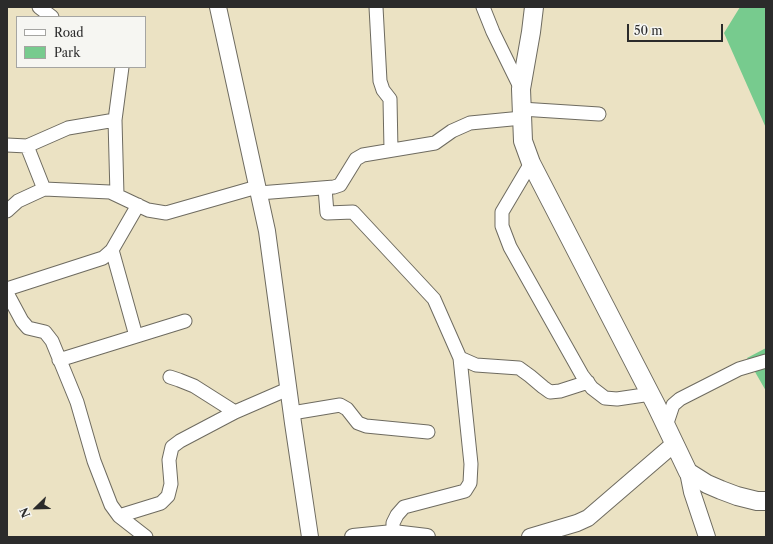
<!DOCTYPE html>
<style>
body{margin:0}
#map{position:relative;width:773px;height:544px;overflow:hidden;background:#ebe2c3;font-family:"Libre Caslon Text",serif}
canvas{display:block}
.frame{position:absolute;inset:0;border:8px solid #2b2b2b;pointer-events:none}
.legend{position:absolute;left:16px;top:16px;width:130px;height:52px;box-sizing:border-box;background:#f6f6f2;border:1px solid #a5a5a2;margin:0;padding:5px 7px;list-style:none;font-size:12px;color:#2b2b2b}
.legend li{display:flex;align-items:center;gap:8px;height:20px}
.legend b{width:20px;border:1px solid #a5a5a2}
.north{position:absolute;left:16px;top:488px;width:40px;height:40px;-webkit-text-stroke:3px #f6f6f2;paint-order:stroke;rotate:247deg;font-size:11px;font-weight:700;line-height:16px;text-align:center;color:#2b2b2b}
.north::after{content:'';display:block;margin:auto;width:14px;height:18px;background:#2b2b2b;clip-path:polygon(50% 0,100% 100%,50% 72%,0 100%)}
.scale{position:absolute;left:627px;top:24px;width:96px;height:18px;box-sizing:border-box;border:2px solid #2b2b2b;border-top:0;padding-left:5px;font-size:12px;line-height:14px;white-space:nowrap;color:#2b2b2b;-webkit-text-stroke:3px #f6f6f2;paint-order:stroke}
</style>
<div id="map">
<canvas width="773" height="544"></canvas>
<div class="frame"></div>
<ul class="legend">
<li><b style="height:5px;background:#fff"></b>Road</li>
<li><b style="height:11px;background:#77cb8e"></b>Park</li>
</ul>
<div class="north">N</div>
<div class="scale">50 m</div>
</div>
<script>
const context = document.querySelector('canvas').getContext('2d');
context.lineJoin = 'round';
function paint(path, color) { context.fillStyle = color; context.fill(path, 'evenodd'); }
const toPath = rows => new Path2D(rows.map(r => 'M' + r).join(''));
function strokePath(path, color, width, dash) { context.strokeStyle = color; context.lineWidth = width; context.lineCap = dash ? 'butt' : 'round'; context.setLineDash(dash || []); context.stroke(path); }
paint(toPath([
 [740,7,766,7,766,128,724,33],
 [766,348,766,391,747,358]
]), '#77cb8e');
const minor = toPath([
 [39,7,52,17],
 [376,7,380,81,383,90,390,99,391,150],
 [483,7,493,32,521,89],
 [521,109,599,114],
 [115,120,122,67],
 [7,145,27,146,44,189],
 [27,146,68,128,115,120,117,195],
 [531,163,502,212,502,226,510,247,582,375,592,388,605,398,617,399,651,394],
 [325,188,327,213,353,212,434,299,460,358,471,464,470,483,465,491,404,507,397,515,393,523,393,533],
 [259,193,334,187,340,185,356,159,363,155,435,143,452,131,470,123,522,118],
 [7,211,18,201,44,189,110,192,148,210,166,213,257,187],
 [112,250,136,336],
 [7,289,103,258,112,250,138,205],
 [7,293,22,321,28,328,45,332,52,341,77,402,94,461,111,505,119,516,146,537],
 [460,358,476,365,519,368,530,376,543,387,550,392,560,391,588,382],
 [59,360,185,321],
 [170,377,179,380,194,386,235,412],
 [292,413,340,405,347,409,358,423,366,426,428,432],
 [666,426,673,405,680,399,739,369,766,361],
 [119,516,161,503,168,496,171,484,169,460,172,447,180,441,235,412,288,389]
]);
const tertiary = toPath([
 [218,7,267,231,293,423,310,537],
 [688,472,692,492,707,537],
 [353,537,393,533,427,537],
 [530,537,577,523,588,518,674,444]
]);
const secondary = toPath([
 [534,7,531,32,521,89,523,141,531,163,656,405,688,472,707,484,721,490,737,496,757,501,766,501]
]);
strokePath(minor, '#6e6b60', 15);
strokePath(tertiary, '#6e6b60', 18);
strokePath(secondary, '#6e6b60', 20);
strokePath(minor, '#fff', 13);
strokePath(tertiary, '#fff', 16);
strokePath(secondary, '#fff', 18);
</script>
